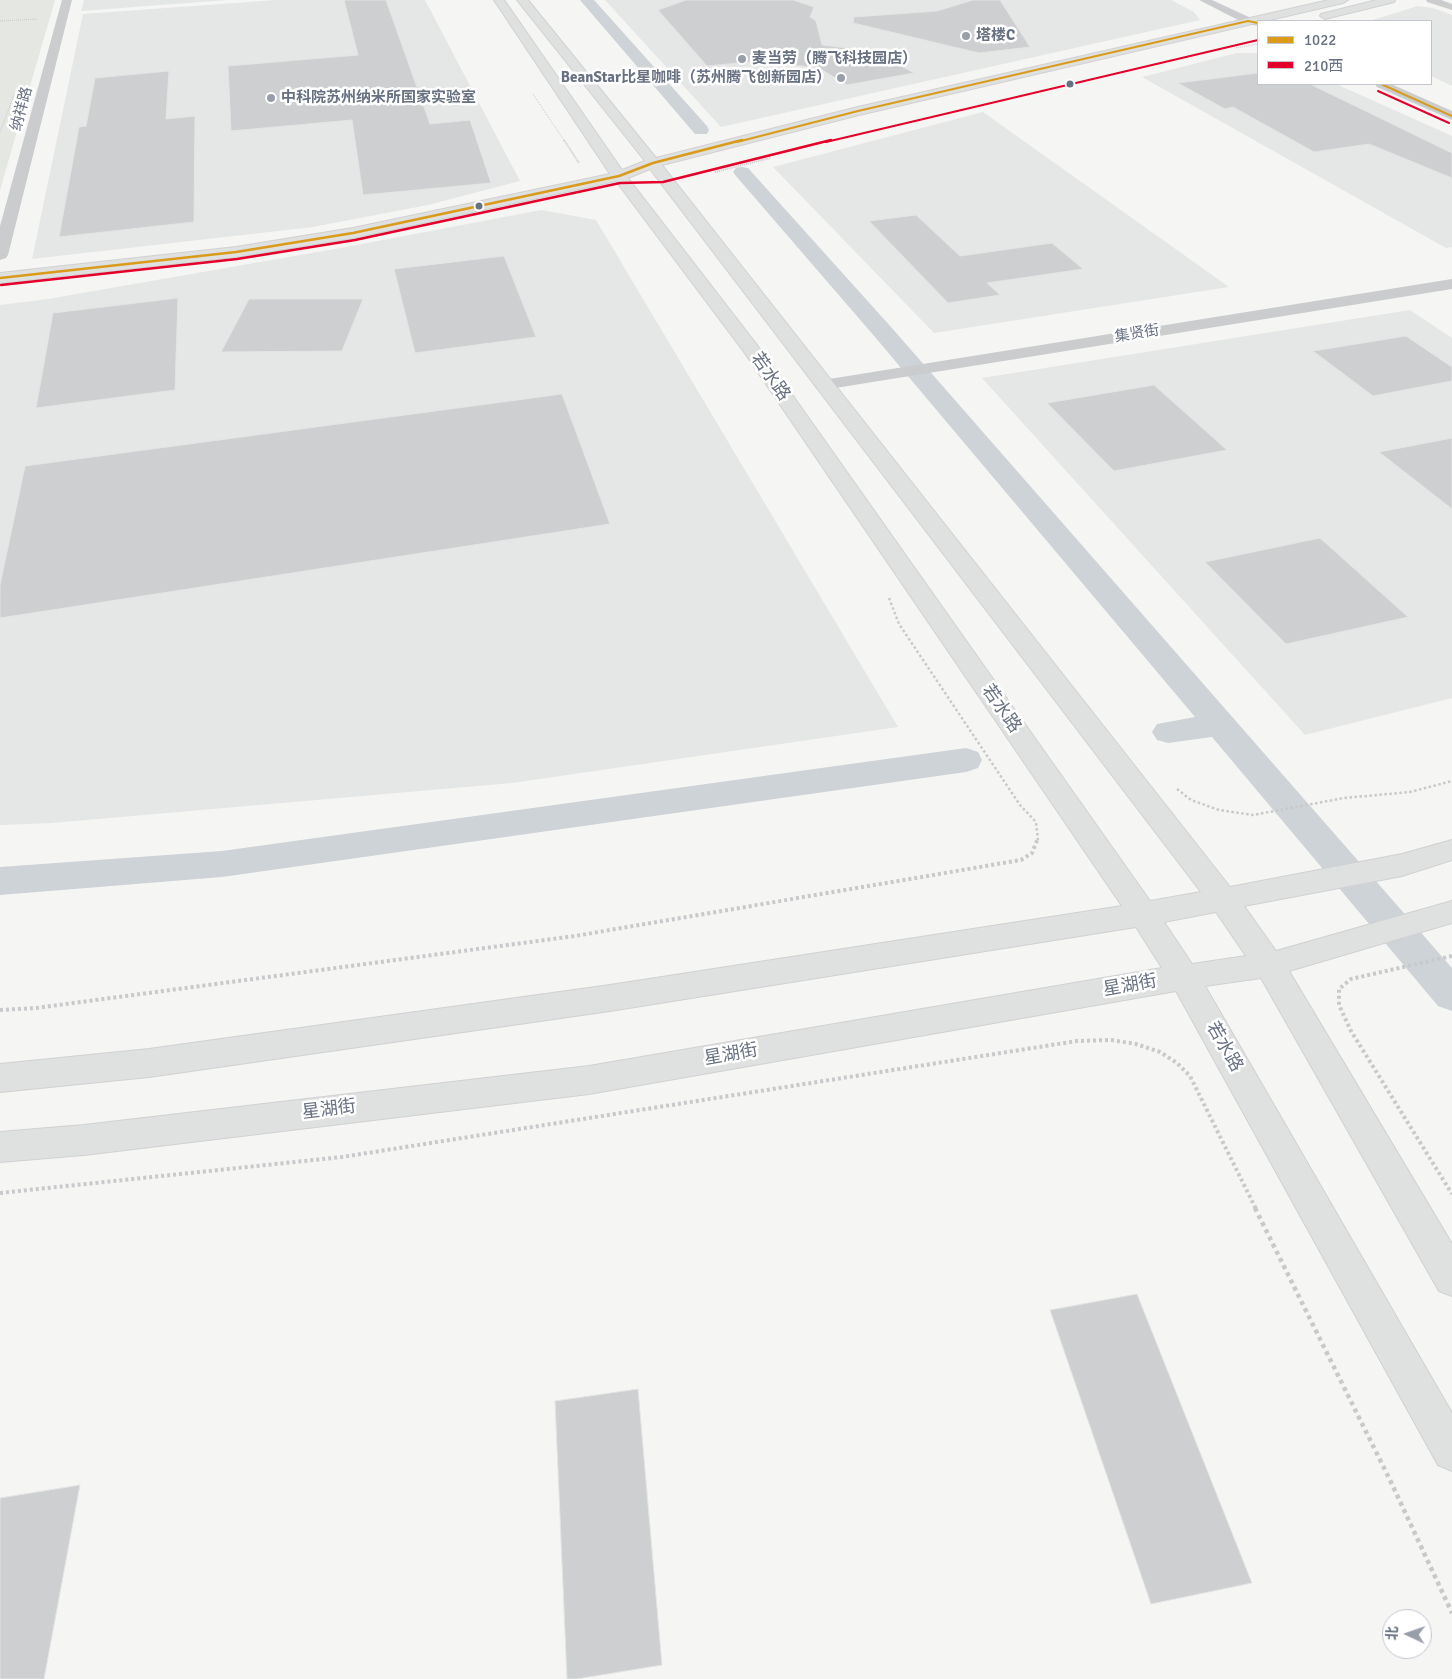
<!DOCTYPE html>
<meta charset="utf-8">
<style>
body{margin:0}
#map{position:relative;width:1452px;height:1679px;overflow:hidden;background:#f5f5f4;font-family:Signika,"Noto Sans SC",sans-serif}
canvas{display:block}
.legend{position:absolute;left:1257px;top:20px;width:175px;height:65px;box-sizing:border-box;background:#fff;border:1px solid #c3c6cd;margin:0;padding:6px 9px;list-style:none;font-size:15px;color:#687181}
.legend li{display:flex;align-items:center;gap:10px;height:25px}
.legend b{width:25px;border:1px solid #c3c6cd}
.north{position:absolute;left:1382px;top:1609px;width:50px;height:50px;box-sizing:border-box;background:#fff;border:1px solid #c3c6cd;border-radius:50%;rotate:273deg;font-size:14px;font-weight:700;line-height:20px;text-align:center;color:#687181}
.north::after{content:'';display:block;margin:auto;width:18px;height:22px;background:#999fa9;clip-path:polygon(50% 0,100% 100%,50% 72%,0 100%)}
</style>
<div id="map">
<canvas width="1452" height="1679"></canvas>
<ul class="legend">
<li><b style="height:6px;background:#da9b1a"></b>1022</li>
<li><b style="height:6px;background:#e4002b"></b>210西</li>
</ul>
<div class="north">北</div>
</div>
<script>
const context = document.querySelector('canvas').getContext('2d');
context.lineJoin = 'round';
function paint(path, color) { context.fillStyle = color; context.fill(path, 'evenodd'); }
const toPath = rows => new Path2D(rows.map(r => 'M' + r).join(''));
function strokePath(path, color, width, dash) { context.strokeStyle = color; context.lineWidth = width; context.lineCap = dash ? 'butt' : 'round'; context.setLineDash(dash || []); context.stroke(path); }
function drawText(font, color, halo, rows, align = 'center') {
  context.font = font + ' Signika,"Noto Sans SC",sans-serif'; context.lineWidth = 5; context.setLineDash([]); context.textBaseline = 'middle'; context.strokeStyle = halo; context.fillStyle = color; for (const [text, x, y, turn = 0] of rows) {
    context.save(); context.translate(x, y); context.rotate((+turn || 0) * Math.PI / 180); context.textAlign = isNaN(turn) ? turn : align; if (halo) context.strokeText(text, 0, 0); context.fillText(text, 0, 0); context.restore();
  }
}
paint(toPath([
 [84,0,228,0,81,11],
 [276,0,425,0,520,181,428,205,313,227,32,259,83,14],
 [605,0,1171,0,1194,12,1200,20,721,127],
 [1418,6,1433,8,1452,15,1452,86,1431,76,1431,21,1369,21],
 [1237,53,1258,53,1258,84,1336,84,1452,136,1452,247,1446,248,1142,77],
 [983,112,1229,287,934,333,773,167],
 [541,210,596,220,898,727,512,783,52,823,0,825,0,305,48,299,346,247],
 [1410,310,1452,338,1452,698,1305,735,982,378]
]), '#e5e6e6');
paint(toPath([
 [0,0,55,0,0,190]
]), '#e4e7e2');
paint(toPath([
 [580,0,594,0,707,126,709,130,707,134,695,134,580,0],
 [742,167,748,168,891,327,1452,968,1452,1011,1438,1006,1212,737,1168,743,1157,740,1152,732,1157,724,1195,717,875,337,736,176,733,172,736,168,742,167],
 [966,748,978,752,982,760,978,768,966,772,222,877,0,895,0,867,222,851,966,748]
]), '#ced3d7');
const building = toPath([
 [344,0,386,0,430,124,470,120,491,183,363,195,352,120,231,131,228,66,358,55,344,0],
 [686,0,793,0,814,7,810,17,816,21,822,45,873,51,914,73,847,85,819,68,760,61,707,66,658,10,686,0],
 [973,0,1000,0,1030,47,979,53,853,23,854,17,937,11,973,0],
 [169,71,166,119,195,116,194,222,59,237,79,127,86,126,95,78,169,71],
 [1258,73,1258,84,1310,84,1452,153,1452,178,1369,144,1314,152,1233,107,1225,109,1178,83,1258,73],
 [916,215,960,256,1052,243,1083,269,987,283,1000,295,948,303,869,221,916,215],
 [504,256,536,337,415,353,394,269,504,256],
 [178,298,175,390,36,408,53,313,178,298],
 [249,299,363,299,342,351,221,352,249,299],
 [1406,336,1452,367,1452,381,1373,396,1313,351,1406,336],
 [1154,385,1227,450,1114,471,1047,403,1154,385],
 [562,394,610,524,0,618,0,585,25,466,562,394],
 [1452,438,1452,509,1379,452,1452,438],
 [1320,538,1408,617,1286,644,1205,562,1320,538],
 [1137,1294,1252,1583,1151,1604,1050,1310,1137,1294],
 [638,1389,662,1665,577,1679,567,1679,555,1401,638,1389],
 [80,1485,44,1679,0,1679,0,1498,80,1485]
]);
paint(building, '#cecfd0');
strokePath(building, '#e4e4e4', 1);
const major = toPath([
 [494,0,504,0,622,170,645,161,517,0,528,0,656,158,858,107,1329,0,1348,0,1343,3,859,115,662,165,1230,887,1402,854,1452,840,1452,860,1402,876,1244,906,1276,951,1452,901,1452,923,1289,971,1452,1244,1452,1296,1439,1291,1261,978,1205,986,1452,1413,1452,1471,1438,1465,1176,991,589,1094,84,1155,0,1162,0,1132,84,1125,589,1066,1162,968,1136,927,610,1011,149,1077,0,1092,0,1064,149,1049,610,985,1122,906,744,352,616,181,353,238,236,257,0,283,0,273,236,247,353,228,610,174,494,0],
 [650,169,1201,892,1150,901,757,345,628,178,650,169],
 [1216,912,1246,956,1192,964,1164,922,1216,912],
 [1377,0,1395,0,1394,2,1325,19,1320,16,1321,14,1377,0]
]);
strokePath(major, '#d1d1d2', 2);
strokePath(toPath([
 [0,21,38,19],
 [1236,48,1258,44],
 [533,94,565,142],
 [0,132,14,95]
]), '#c8c9ca', 1, [1, 1]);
strokePath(toPath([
 [564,140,579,163],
 [715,172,770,158]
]), '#c8c9ca', 2, [1, 1]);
strokePath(toPath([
 [889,598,899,624,1020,805,1036,822,1038,840],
 [1177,789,1191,800,1219,810,1253,815,1344,798,1410,792,1452,781]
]), '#c8c9ca', 2.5, [2.5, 2.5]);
strokePath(toPath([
 [1452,956,1351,979,1339,989,1339,1005,1351,1031,1452,1194],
 [0,1010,36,1008,575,936,1021,860,1032,853,1038,838],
 [0,1193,342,1157,1077,1041,1111,1040,1136,1044,1160,1052,1177,1063,1190,1076,1256,1209]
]), '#c8c9ca', 4, [3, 3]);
strokePath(toPath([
 [1255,1208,1390,1480,1452,1613]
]), '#c8c9ca', 4.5, [4, 4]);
paint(toPath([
 [62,0,72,0,8,255,6,258,0,260,0,226,62,0],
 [1199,0,1212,0,1251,18,1262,21,1258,21,1258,26,1244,23,1199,0],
 [1426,0,1441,0,1452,4,1452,10,1427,2,1426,0],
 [1375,84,1391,84,1452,111,1452,120,1377,87,1375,84],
 [1452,279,1452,289,823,390,817,389,814,385,817,381,823,380,1452,279]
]), '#cbcccd');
paint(major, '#dfe0e0');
strokePath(toPath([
 [1381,84,1452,116],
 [737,142,858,111,1248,21,1258,23]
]), '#da9b1a', 2);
strokePath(toPath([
 [0,278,236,252,353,233,619,176,653,163,742,140]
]), '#da9b1a', 2.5);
strokePath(toPath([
 [1378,91,1449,123],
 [826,142,1258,40]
]), '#e4002b', 2);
strokePath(toPath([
 [1,285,237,259,355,240,620,183,663,182,831,140]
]), '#e4002b', 2.5);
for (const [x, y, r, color] of [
 [966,36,5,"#999fa9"],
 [742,59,5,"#999fa9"],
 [841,78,5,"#999fa9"],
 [1070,84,4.5,"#687181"],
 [271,98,5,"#999fa9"],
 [479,206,4.5,"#687181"]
]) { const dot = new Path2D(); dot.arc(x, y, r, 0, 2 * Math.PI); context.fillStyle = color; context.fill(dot); strokePath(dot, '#fff', 2); }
drawText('bold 15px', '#687181', '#fff', [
 ["塔楼C",976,36],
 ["麦当劳（腾飞科技园店）",752,59],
 ["BeanStar比星咖啡（苏州腾飞创新园店）",831,78,"right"],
 ["中科院苏州纳米所国家实验室",281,98]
], 'left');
drawText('15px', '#687181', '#fff', [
 ["纳祥路",22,109,-75],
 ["集贤街",1137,334,-9]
]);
drawText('18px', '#687181', '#fff', [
 ["若水路",770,377,55],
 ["若水路",1001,709,55],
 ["星湖街",1130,986,-10],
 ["若水路",1224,1047,60],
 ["星湖街",731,1055,-10],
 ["星湖街",329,1110,-7]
]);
</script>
